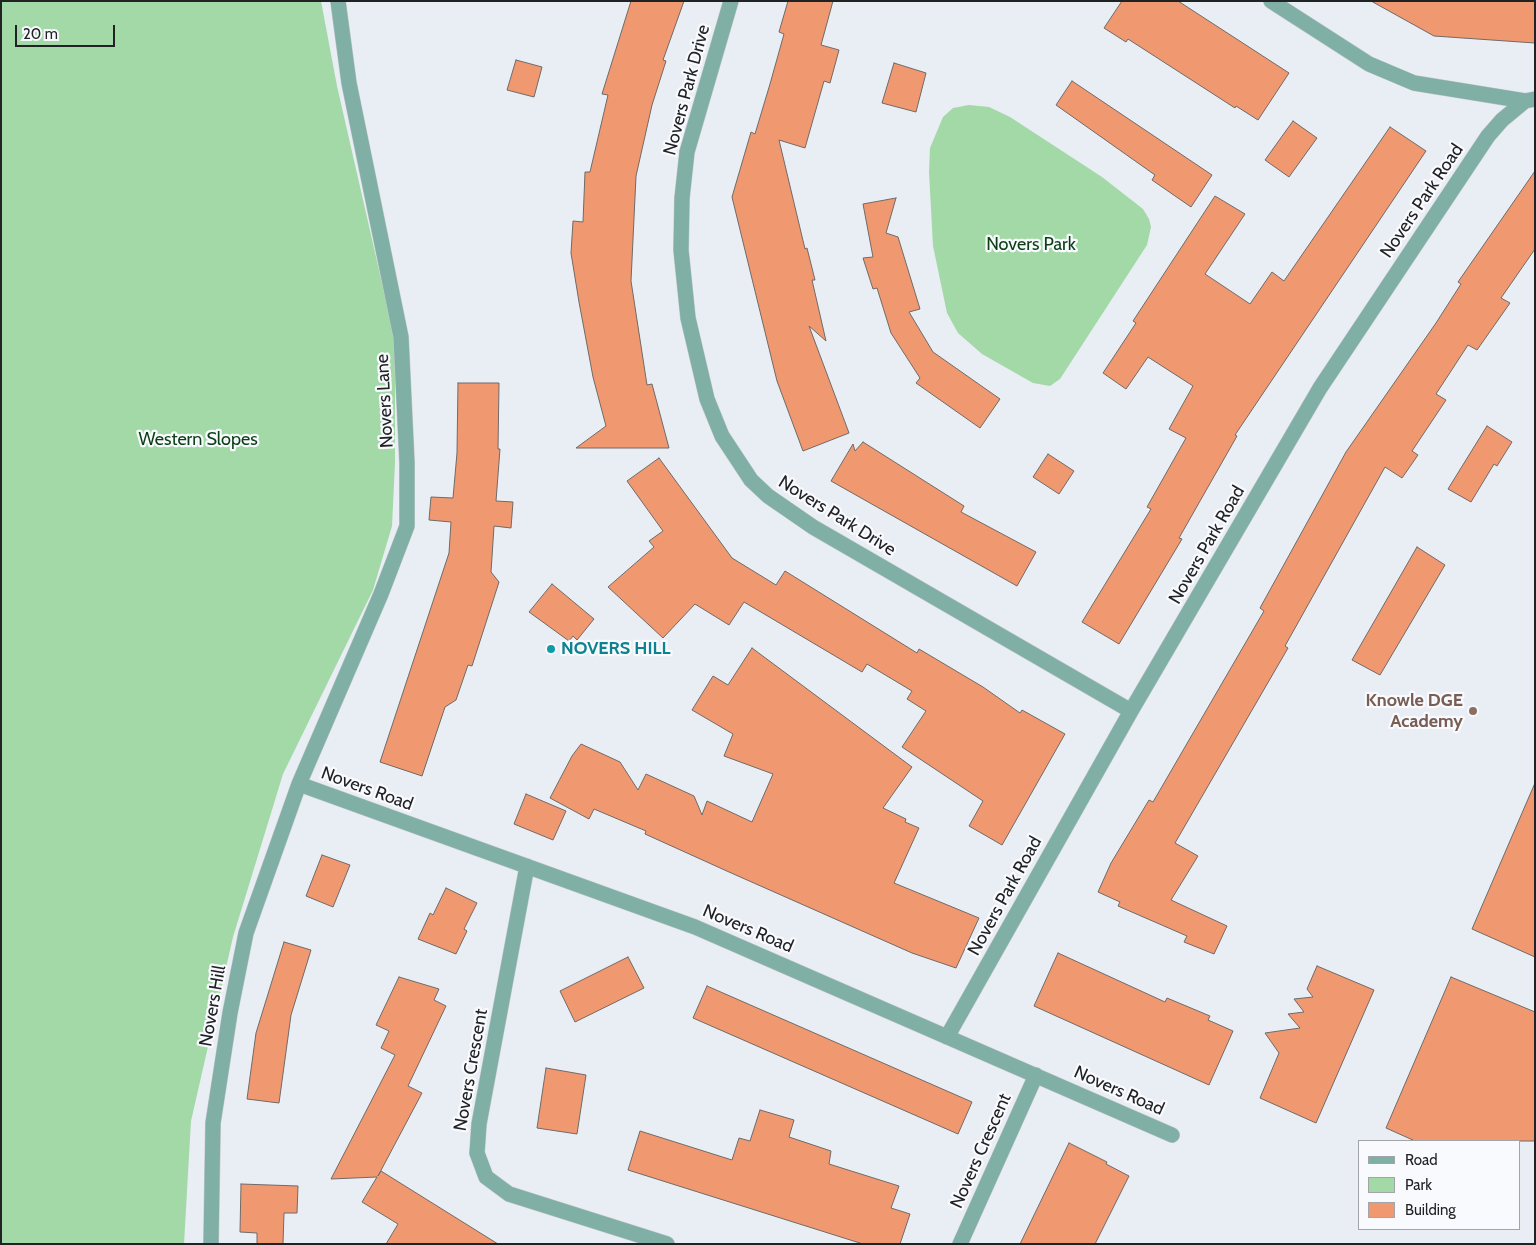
<!DOCTYPE html>
<html>
<head>
<meta charset="utf-8">
<style>
  body { margin:0 }
  #map { position:relative; width:1536px; height:1245px; overflow:hidden; background:#e9edf4; font-family:Cabin,sans-serif }
  canvas { display:block }
  .frame { position:absolute; inset:0; border:2px solid #202224; pointer-events:none }
  .legend { position:absolute; left:1358px; top:1140px; width:162px; height:90px; box-sizing:border-box; background:#f8fafe; border:1px solid #a2a4a7; margin:0; padding:6px 9px; list-style:none; font-size:15px; color:#202224 }
  .legend li { display:flex; align-items:center; gap:10px; height:25px }
  .legend b { width:25px; border:1px solid #a2a4a7 }
  .scale { position:absolute; left:15px; top:25px; width:100px; height:22px; box-sizing:border-box; border:2px solid #202224; border-top:0; padding-left:6px; font-size:15px; line-height:18px; white-space:nowrap; color:#202224; -webkit-text-stroke:4px #f8fafe; paint-order:stroke }
</style>
</head>
<body>
<div id="map">
<canvas width="1536" height="1245"></canvas>
<div class="frame"></div>
<ul class="legend">
<li><b style="height:6px;background:#80b0a5"></b>Road</li>
<li><b style="height:14px;background:#a3d9a6"></b>Park</li>
<li><b style="height:14px;background:#f09971"></b>Building</li>
</ul>
<div class="scale">20 m</div>
</div>
<script>
const g = document.querySelector('canvas').getContext('2d');
g.lineJoin = 'round';
function fillPath(path, color) { g.fillStyle = color; g.fill(path, 'evenodd'); }
const poly = rows => new Path2D(rows.map(r => 'M' + r).join(''));
function trace(path, color, width, dash) { g.strokeStyle = color; g.lineWidth = width; g.lineCap = dash ? 'butt' : 'round'; g.setLineDash(dash || []); g.stroke(path); }
function write(font, color, halo, rows, align = 'center') {
  g.font = font + ' Cabin,sans-serif'; g.lineWidth = 4.5; g.setLineDash([]); g.textBaseline = 'middle'; g.strokeStyle = halo; g.fillStyle = color; for (const [text, x, y, turn = 0] of rows) {
    g.save(); g.translate(x, y); g.rotate((+turn || 0) * Math.PI / 180); g.textAlign = isNaN(turn) ? turn : align; if (halo) g.strokeText(text, 0, 0); g.fillText(text, 0, 0); g.restore();
  }
}
fillPath(poly([
  [1,1,321,1,337,86,395,340,395,463,392,526,373,590,283,774,233,937,191,1121,184,1244,1,1244],
  [969,105,989,107,1010,117,1102,177,1143,209,1149,219,1151,227,1147,245,1060,379,1050,386,1033,383,982,354,958,333,947,313,933,246,929,172,930,148,943,117,953,108]
]), '#a3d9a6');
const building = poly([
  [631,1,684,1,663,60,666,61,652,105,636,176,631,281,647,385,652,384,669,448,576,448,606,426,593,377,579,302,571,253,573,221,583,222,585,172,590,172,608,95,602,94,631,1],
  [788,1,833,1,821,45,839,50,830,83,824,81,805,148,779,140,805,249,807,248,815,280,812,280,826,341,809,326,849,433,803,451,777,381,732,197,751,132,755,134,770,84,784,34,779,32,788,1],
  [1122,1,1178,1,1289,73,1258,120,1236,106,1235,108,1128,39,1126,42,1104,28,1122,1],
  [1371,1,1535,1,1535,43,1434,36,1371,1],
  [516,60,542,67,534,97,507,90,516,60],
  [894,63,926,73,916,112,882,103,894,63],
  [1072,81,1212,175,1191,207,1152,180,1155,175,1056,105,1072,81],
  [1293,121,1317,138,1289,177,1265,160,1293,121],
  [1390,127,1426,151,1235,435,1237,436,1179,538,1182,539,1119,644,1082,622,1151,509,1147,507,1186,438,1169,429,1193,386,1148,357,1126,389,1103,373,1136,323,1133,321,1215,196,1245,214,1205,274,1250,304,1272,272,1284,281,1390,127],
  [1535,171,1535,249,1501,298,1510,303,1477,350,1468,345,1436,394,1446,400,1412,451,1418,455,1402,478,1385,467,1285,646,1288,648,1175,843,1198,856,1171,900,1227,926,1214,954,1184,942,1187,936,1118,906,1120,902,1098,892,1111,863,1149,800,1153,802,1264,611,1260,608,1346,452,1436,323,1461,284,1458,282,1535,171],
  [896,198,886,233,898,237,920,309,909,312,933,352,1000,399,980,428,916,383,920,378,891,333,877,288,873,289,863,258,873,257,863,204,896,198],
  [458,383,499,383,498,449,500,449,496,501,513,502,511,528,494,526,491,572,499,582,472,666,468,665,456,700,445,707,422,776,380,762,449,553,451,522,429,520,431,497,453,498,457,453,458,383],
  [1487,426,1512,442,1497,466,1494,464,1471,502,1448,489,1487,426],
  [863,442,964,506,961,512,1036,552,1017,586,831,481,853,444,855,451,863,442],
  [1048,454,1074,471,1059,494,1033,477,1048,454],
  [659,458,732,558,776,585,785,571,917,653,919,649,983,687,1020,713,1022,710,1065,734,1002,845,969,826,983,801,902,747,926,711,907,699,912,691,867,664,862,672,744,602,729,625,695,604,663,638,608,587,654,547,649,541,663,531,627,481,659,458],
  [1417,547,1445,565,1380,675,1352,660,1417,547],
  [552,584,594,619,577,640,573,636,569,641,529,612,552,584],
  [752,648,912,767,883,808,906,819,905,822,919,828,894,883,979,918,956,968,912,953,729,872,645,834,646,831,594,809,589,819,550,798,572,756,581,744,620,762,638,790,646,774,694,796,702,815,707,801,752,822,773,774,724,756,733,734,692,710,713,676,728,685,752,648],
  [1535,783,1535,957,1472,929,1535,783],
  [526,794,566,811,553,840,514,824,526,794],
  [322,855,350,865,333,907,306,896,322,855],
  [446,888,477,903,464,929,467,931,456,954,418,939,430,913,433,915,446,888],
  [284,942,311,950,291,1015,279,1103,247,1099,256,1033,284,942],
  [1058,953,1165,1002,1167,998,1210,1016,1208,1020,1233,1031,1209,1085,1034,1006,1058,953],
  [628,957,644,988,575,1022,560,991,628,957],
  [1317,966,1374,990,1316,1123,1260,1098,1279,1053,1265,1033,1300,1028,1288,1014,1304,1012,1294,999,1313,997,1307,989,1317,966],
  [399,977,439,989,434,1000,446,1006,408,1086,422,1093,378,1176,381,1171,498,1244,386,1244,398,1224,362,1202,377,1177,331,1179,395,1055,381,1048,389,1031,376,1025,399,977],
  [1451,977,1535,1012,1535,1141,1415,1141,1386,1128,1451,977],
  [707,986,972,1102,958,1134,693,1018,707,986],
  [546,1068,586,1075,577,1134,537,1128,546,1068],
  [760,1110,794,1120,789,1137,831,1151,829,1164,899,1186,891,1208,910,1214,900,1244,863,1244,628,1170,640,1131,732,1160,739,1138,750,1141,760,1110],
  [1069,1143,1107,1162,1106,1164,1129,1176,1095,1244,1020,1244,1069,1143],
  [241,1184,298,1186,297,1213,284,1213,283,1244,257,1244,257,1233,240,1232,241,1184]
]);
fillPath(building, '#f09971');
trace(building, '#706966', 1);
const minor = poly([
  [731,1,687,152,682,198,681,250,688,318,707,399,722,436,751,480,768,496,813,527,1131,711],
  [1271,1,1369,64,1414,83,1525,101],
  [299,784,695,927,1172,1135],
  [527,866,479,1124,477,1153,486,1177,509,1194,667,1244],
  [947,1037,1131,711,1320,388,1488,136,1502,120,1525,101,1535,99],
  [211,1244,213,1123,230,1013,246,933,299,784,381,594,407,526,407,463,401,337,349,83,338,1],
  [960,1244,1036,1075]
]);
trace(minor, '#c5c8cf', 16);
trace(minor, '#80b0a5', 15);
for (const [x, y, r, color] of [
  [551,649,5,"#0f9aa8"],
  [1473,711,5,"#8d6e63"]
]) { const dot = new Path2D(); dot.arc(x, y, r, 0, 2 * Math.PI); g.fillStyle = color; g.fill(dot); trace(dot, '#f8fafe', 2); }
write('18px', '#202224', '#f8fafe', [
  ["Novers Park Drive",687,90,-75],
  ["Novers Park Road",1422,201,-56],
  ["Novers Lane",385,401,-93],
  ["Novers Park Drive",837,516,32],
  ["Novers Park Road",1207,545,-60],
  ["Novers Road",367,789,20],
  ["Novers Park Road",1005,896,-61],
  ["Novers Road",748,929,23],
  ["Novers Hill",213,1006,-80],
  ["Novers Crescent",471,1070,-80],
  ["Novers Road",1119,1091,24],
  ["Novers Crescent",981,1151,-66]
]);
write('18px', '#0a3f14', '#f8fafe', [
  ["Novers Park",1031,245],
  ["Western Slopes",198,440]
]);
write('bold 18px', '#0d838f', '#f8fafe', [
  ["NOVERS HILL",561,649]
], 'left');
write('bold 18px', '#785e54', '#f8fafe', [
  ["Knowle DGE",1463,701],
  ["Academy",1463,722]
], 'right');
</script>
</body>
</html>
